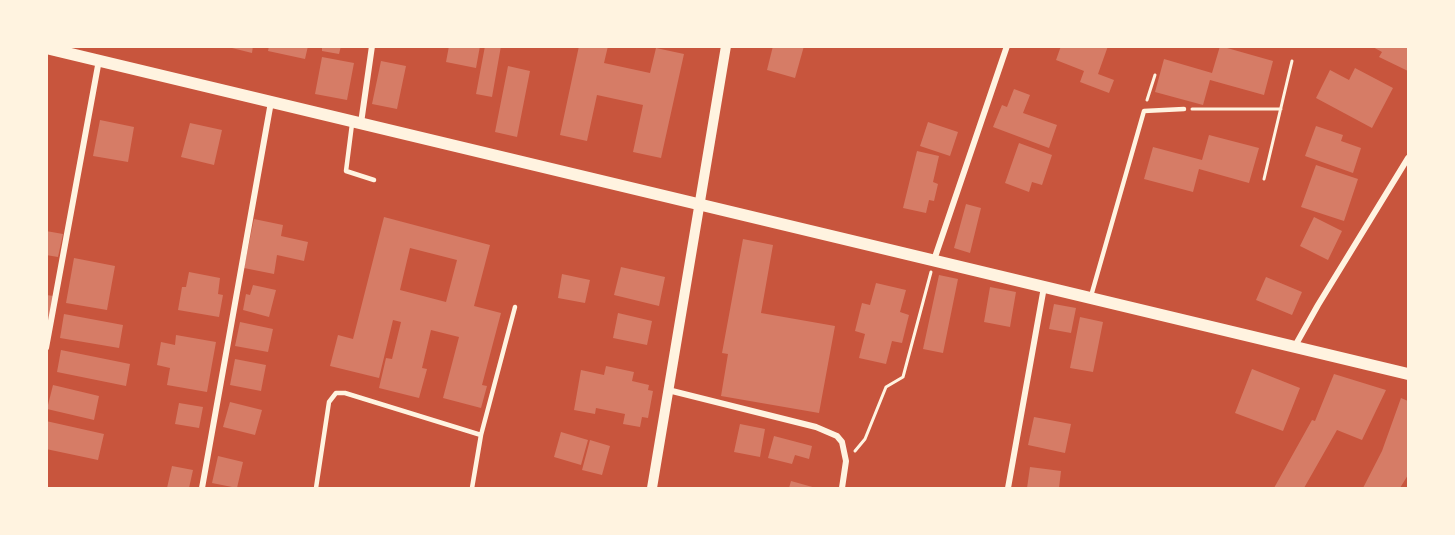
<!DOCTYPE html>
<html>
<head>
<meta charset="utf-8">
<style>
  body { margin:0 }
  #map { position:relative; width:1455px; height:535px; overflow:hidden; background:#c8553d; font-family:Bitter,serif }
  canvas { display:block }
  .frame { position:absolute; inset:0; border:48px solid #fff3e0; pointer-events:none }
</style>
</head>
<body>
<div id="map">
<canvas width="1455" height="535"></canvas>
<div class="frame"></div>
</div>
<script>
const g = document.querySelector('canvas').getContext('2d');
g.lineJoin = 'round';
function fillPath(path, color) { g.fillStyle = color; g.fill(path, 'evenodd'); }
const poly = rows => new Path2D(rows.map(r => 'M' + r).join(''));
function trace(path, color, width, dash) { g.strokeStyle = color; g.lineWidth = width; g.lineCap = dash ? 'butt' : 'round'; g.setLineDash(dash || []); g.stroke(path); }
fillPath(poly([
  [224,46,253,46,252,53],
  [269,46,308,46,305,59,268,51],
  [322,46,341,46,339,54,322,51],
  [449,46,480,46,476,68,446,62],
  [485,46,501,46,492,97,476,94],
  [579,46,608,46,604,63,650,73,656,48,684,54,661,158,633,152,643,105,597,95,587,141,560,135],
  [773,46,804,46,795,78,767,70],
  [1061,46,1108,46,1098,74,1114,80,1109,93,1080,82,1084,71,1056,60],
  [1220,46,1273,61,1264,95,1210,80,1203,105,1155,92,1164,59,1212,73],
  [1371,46,1408,46,1408,71,1379,57,1382,52],
  [322,57,354,63,347,100,315,94],
  [381,61,406,66,397,109,372,104],
  [508,66,530,71,517,137,495,132],
  [1355,68,1393,88,1372,128,1316,98,1330,70,1349,80],
  [1014,89,1030,95,1023,113,1057,125,1049,148,993,127,1002,105,1007,107],
  [100,120,134,127,128,162,93,156],
  [928,122,958,132,950,156,920,146],
  [190,123,222,130,214,165,181,157],
  [1316,126,1343,135,1341,141,1361,148,1353,173,1305,156],
  [1209,135,1259,148,1249,183,1199,169,1193,192,1144,179,1153,147,1202,160],
  [1019,143,1052,155,1042,185,1032,182,1029,192,1005,183],
  [917,151,939,156,933,182,938,184,934,201,929,200,926,213,903,208],
  [1316,165,1358,179,1344,221,1301,207],
  [966,204,981,208,970,253,954,248],
  [384,217,490,245,474,306,501,313,482,385,487,386,481,408,443,398,459,337,431,330,422,368,427,369,419,398,379,388,386,358,392,359,401,322,393,320,379,378,330,366,338,335,353,339],
  [410,248,457,260,446,302,400,290],
  [1314,217,1342,231,1328,260,1300,246],
  [254,219,283,225,281,236,308,242,304,261,277,255,274,274,244,268],
  [46,231,63,234,58,257,46,255],
  [743,239,773,245,761,313,835,326,819,413,721,396,728,354,722,353],
  [74,258,115,266,107,310,66,303],
  [621,267,665,277,659,306,614,295],
  [189,272,220,278,218,294,223,295,219,317,178,310,182,287,186,287],
  [562,274,590,280,585,303,558,298],
  [939,275,958,279,943,353,923,349],
  [1266,277,1302,292,1292,315,1256,300],
  [876,283,906,290,900,312,909,315,902,343,892,341,886,364,859,358,865,334,855,331,862,303,870,305],
  [253,285,276,290,269,317,243,310,246,294,250,295],
  [990,287,1016,292,1010,327,984,322],
  [46,295,54,296,48,325,46,325],
  [1054,304,1076,308,1071,333,1049,329],
  [618,313,652,321,647,345,613,338],
  [64,314,123,325,119,348,60,338],
  [1080,317,1103,322,1093,372,1070,368],
  [240,322,273,329,268,352,235,346],
  [176,335,216,342,207,392,167,385,170,368,157,365,161,342,175,345],
  [61,350,130,364,126,386,57,372],
  [235,359,266,365,261,391,230,385],
  [606,366,634,372,632,381,649,385,648,390,653,391,648,418,642,417,640,427,623,424,625,414,596,408,595,414,574,410,581,370,604,375],
  [1252,369,1300,388,1283,431,1235,413],
  [1334,374,1386,390,1362,440,1337,430,1304,488,1274,488,1312,420,1315,421],
  [53,385,99,396,94,420,47,409],
  [1401,398,1408,401,1408,475,1400,488,1363,488,1382,451],
  [230,402,262,410,255,435,223,427],
  [179,403,203,407,199,428,175,424],
  [1034,417,1071,424,1065,453,1028,445],
  [46,421,104,434,98,460,46,449],
  [740,424,765,429,760,457,734,452],
  [561,432,588,440,581,465,554,457],
  [774,436,812,446,809,459,795,455,792,464,768,458],
  [590,440,610,446,602,475,582,470],
  [218,456,243,462,237,488,212,483],
  [172,466,193,470,189,488,167,488],
  [1030,467,1061,471,1059,488,1027,488],
  [791,481,816,488,789,488]
]), '#d67c66');
trace(poly([
  [1147,100,1155,75],
  [1192,109,1281,109],
  [1264,179,1292,61],
  [855,451,865,439,886,387,903,377,931,272]
]), '#fff3e0', 3);
trace(poly([
  [352,124,346,171,374,180],
  [1091,296,1144,111,1184,109],
  [316,488,329,402,336,393,345,393,481,435],
  [472,488,481,435,515,307]
]), '#fff3e0', 4.5);
trace(poly([
  [361,123,372,46],
  [934,260,1007,46],
  [1295,346,1318,305,1408,158],
  [46,348,99,60],
  [668,390,816,427,837,436,842,442,846,461,842,488],
  [202,488,271,102],
  [1008,488,1044,287]
]), '#fff3e0', 6);
trace(poly([
  [652,488,726,46]
]), '#fff3e0', 10);
trace(poly([
  [46,48,1408,374]
]), '#fff3e0', 12);
</script>
</body>
</html>
